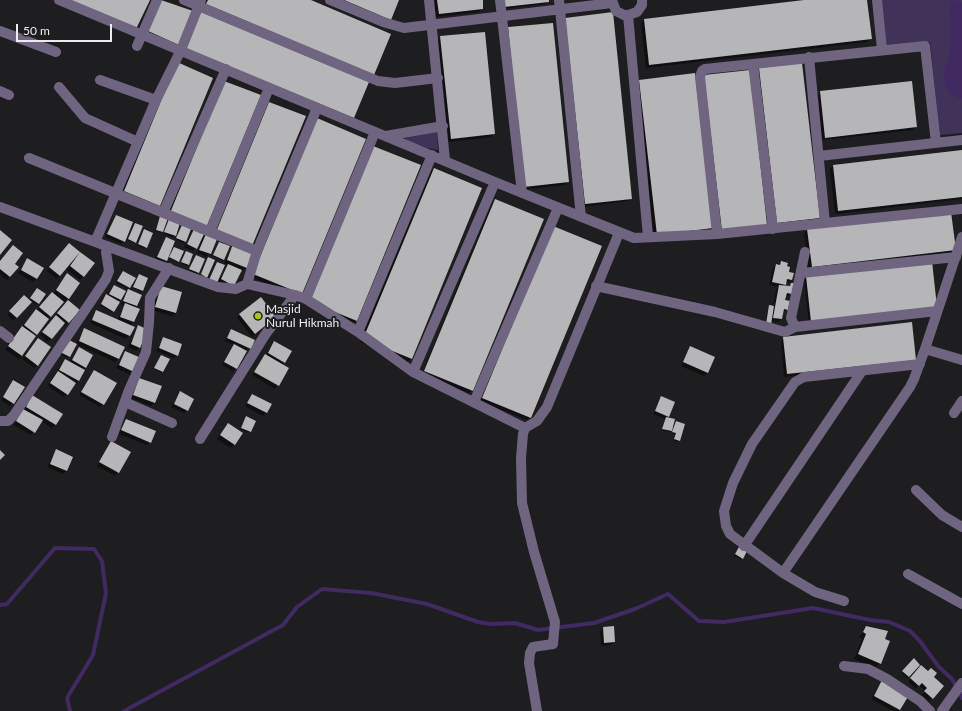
<!DOCTYPE html>
<html>
<head>
<meta charset="utf-8">
<style>
  body { margin:0 }
  #map { position:relative; width:962px; height:711px; overflow:hidden; background:#1e1e20; font-family:Lato,sans-serif }
  canvas { display:block }
  .scale { position:absolute; left:16px; top:24px; width:96px; height:18px; box-sizing:border-box; border:2px solid #ecebed; border-top:0; padding-left:5px; font-size:12px; line-height:14px; white-space:nowrap; color:#ecebed; -webkit-text-stroke:3px #1e1e20; paint-order:stroke }
</style>
</head>
<body>
<div id="map">
<canvas width="962" height="711"></canvas>
<div class="scale">50 m</div>
</div>
<script>
const g = document.querySelector('canvas').getContext('2d');
g.lineJoin = 'round';
function fillPath(path, color) { g.fillStyle = color; g.fill(path, 'evenodd'); }
const poly = rows => new Path2D(rows.map(r => 'M' + r).join(''));
function trace(path, color, width, dash) { g.strokeStyle = color; g.lineWidth = width; g.lineCap = dash ? 'butt' : 'round'; g.setLineDash(dash || []); g.stroke(path); }
function write(font, color, halo, rows, align = 'center') {
  g.font = font + ' Lato,sans-serif'; g.lineWidth = 4; g.setLineDash([]); g.textBaseline = 'middle'; g.strokeStyle = halo; g.fillStyle = color; for (const [text, x, y, turn = 0] of rows) {
    g.save(); g.translate(x, y); g.rotate((+turn || 0) * Math.PI / 180); g.textAlign = isNaN(turn) ? turn : align; if (halo) g.strokeText(text, 0, 0); g.fillText(text, 0, 0); g.restore();
  }
}
fillPath(poly([
  [880,0,962,0,962,133,940,135,930,42,885,47],
  [437,132,438,150,427,148,404,140,406,138]
]), '#413259');
fillPath(poly([
  [954,0,962,3,962,99,951,95,945,84,944,73,951,48,950,8,950,3]
]), '#412962');
fillPath(poly([
  [162,0,192,12,178,44,147,32],
  [434,0,481,0,482,9,479,12,436,17],
  [501,0,548,0,548,1,545,4,502,9],
  [813,0,866,0,870,39,867,42,646,68,641,23,644,20],
  [563,22,631,198,628,201,582,207],
  [505,32,568,182,565,185,521,190],
  [441,37,494,134,491,137,448,142,437,41],
  [801,64,819,217,816,221,774,226,756,72,759,69],
  [174,67,212,78,159,206,121,195],
  [639,81,712,228,709,231,654,238,636,84],
  [222,85,260,96,167,217],
  [821,92,916,127,913,130,822,140,818,95],
  [270,103,305,117,213,235,267,106],
  [315,123,298,297,251,277],
  [373,147,357,320,353,323,306,304],
  [962,151,962,199,835,214,830,169,833,166],
  [434,169,481,188,411,359,408,362,360,342,431,172],
  [495,200,472,390,469,393,422,374,492,203],
  [116,216,124,241,121,244,105,237],
  [159,218,166,219,161,233,155,231],
  [169,220,179,224,173,237,164,234],
  [135,224,136,242,134,243,127,240],
  [181,228,186,241,184,243,176,240],
  [194,230,200,241,206,235,216,239,207,257,197,253,201,243,199,242,193,251,184,247],
  [550,230,530,417,527,420,480,401],
  [808,230,955,250,952,253,809,270,804,233],
  [143,231,152,233,144,249,137,245],
  [166,239,166,260,163,263,155,260],
  [219,243,224,259,222,260,213,256],
  [69,244,93,263,80,280,67,270,69,264,57,279,47,271],
  [233,246,252,253,246,268,243,271,241,270,233,285,209,281,217,263,221,277,228,265,224,263],
  [173,249,178,261,177,262,169,258],
  [185,254,188,265,187,266,181,263],
  [196,256,204,260,196,274,189,270],
  [28,260,37,278,33,282,18,273],
  [0,261,14,264,10,277,7,280,0,274],
  [781,262,788,273,793,274,791,280,788,283,786,283,783,286,788,287,791,284,791,293,788,296,785,296,784,301,787,309,782,312,781,319,778,322,771,321,765,325,768,308,773,307,776,289,779,287,769,285,773,268],
  [931,262,809,325,804,280,807,277],
  [123,272,134,278,128,289,116,283],
  [138,277,142,290,141,292,133,288],
  [64,278,79,283,65,302,59,297,58,299,62,302,48,318,22,356,19,359,5,350,19,330,49,296,52,293,53,294],
  [113,287,124,292,112,312,100,306],
  [37,289,38,303,37,304,29,300],
  [128,290,141,296,134,308,138,310,133,322,130,326,133,327,126,339,90,323,97,311,117,320,125,305,121,304],
  [158,291,176,313,172,316,152,310],
  [24,297,30,303,13,321,7,315],
  [65,304,79,310,65,326,63,324,48,342,40,335],
  [240,315,272,320,252,337,237,318],
  [138,327,139,347,136,351,128,347],
  [85,329,124,347,118,359,115,362,76,344],
  [232,330,250,348,245,351,233,371,222,365,234,345,225,341],
  [164,338,177,355,174,358,156,351],
  [784,338,912,363,784,377,781,341],
  [38,339,37,365,34,368,22,359],
  [274,343,284,362,282,365,288,368,275,389,252,375,262,358,266,356],
  [75,345,67,358,60,354],
  [690,347,708,372,704,376,681,366],
  [79,348,92,355,78,381,64,397,48,386,62,363,66,360,69,363],
  [126,352,133,371,130,375,116,368],
  [160,357,168,360,161,373,154,369],
  [94,371,103,404,100,407,79,395],
  [13,381,13,403,10,406,1,400],
  [137,382,154,402,151,406,131,398],
  [180,393,187,410,184,413,171,407],
  [252,395,266,412,263,416,245,406],
  [662,398,668,416,666,418,672,427,676,422,678,442,674,441,675,435,672,433,673,428,669,432,662,430,665,419,653,414],
  [29,400,55,424,52,428,41,421,31,435,14,425],
  [246,418,255,422,249,433,240,429],
  [126,420,150,442,147,445,119,434],
  [228,424,242,433,231,448,217,439],
  [111,442,129,453,115,476,97,466],
  [56,451,67,471,63,474,47,467],
  [738,550,742,558,741,559,734,556],
  [613,627,614,642,611,645,601,646,600,631,603,628],
  [866,627,883,639,880,663,875,668,854,659,862,639,859,637],
  [914,660,919,665,907,678,902,673],
  [921,667,933,677,932,698,929,701,922,695,925,691,919,685,916,689,908,682],
  [883,681,907,695,898,711,893,711,871,699]
]), '#0007');
trace(poly([
  [0,605,7,604,55,548,94,549,102,561,106,593,93,655,67,698,70,711],
  [124,711,283,625,297,607,322,589,371,593,427,604,478,622,491,624,515,623,538,630,594,623,635,609,668,594,699,621,724,622,813,608,870,620,889,622,910,631,919,640,939,667,952,679,962,698]
]), '#412962', 4);
fillPath(poly([
  [67,0,150,0,136,29],
  [161,0,193,11,179,45,148,31],
  [208,0,311,0,391,34,374,75,206,4],
  [344,0,399,0,391,20],
  [437,0,483,0,483,9,439,14],
  [504,0,549,0,549,2,504,7],
  [804,0,867,0,872,39,649,65,644,19],
  [201,12,369,82,354,118,185,48],
  [613,12,632,199,585,204,565,18],
  [553,23,569,182,524,187,508,27],
  [485,32,495,134,451,139,440,36],
  [177,62,213,78,160,206,124,191],
  [802,63,820,218,777,223,759,68],
  [750,70,767,225,722,231,704,75],
  [695,73,713,228,657,235,639,80],
  [224,81,261,95,206,228,170,213],
  [912,81,917,127,825,138,820,91],
  [269,102,306,116,252,246,216,232],
  [317,118,366,139,302,294,253,274],
  [373,146,421,165,357,321,308,301],
  [962,150,962,197,838,211,833,165],
  [434,168,482,188,412,359,363,339],
  [495,199,544,219,473,391,424,371],
  [951,212,956,250,812,267,807,229],
  [116,215,133,222,125,242,107,234],
  [160,216,168,218,163,232,156,230],
  [169,219,180,223,176,236,164,232],
  [135,223,143,226,136,243,128,239],
  [182,225,191,229,186,242,176,238],
  [553,226,602,246,531,418,482,398],
  [144,229,153,233,147,248,138,244],
  [194,229,204,234,197,249,187,244],
  [0,230,12,240,0,255],
  [206,234,217,239,211,254,199,250],
  [166,237,175,241,167,261,157,257],
  [219,242,230,246,224,260,213,255],
  [69,243,80,252,60,276,49,267],
  [233,244,253,252,247,268,227,260],
  [13,245,23,253,15,264,19,267,10,277,0,269,0,261],
  [174,247,184,251,179,262,169,257],
  [186,251,193,254,189,265,181,262],
  [80,252,95,263,84,277,70,266],
  [196,255,205,259,199,273,189,269],
  [208,257,215,260,207,278,201,274],
  [27,258,44,268,37,279,21,270],
  [781,261,788,263,787,266,790,267,789,272,794,273,792,280,787,279,786,285,772,282,776,264,780,265],
  [932,261,937,307,811,322,806,276],
  [217,262,225,265,217,283,209,280],
  [228,264,242,270,234,286,221,279],
  [123,271,136,278,130,288,117,281],
  [67,273,80,283,69,299,56,290],
  [139,274,148,278,143,291,133,287],
  [791,283,794,283,792,294,787,293,785,300,790,301,788,310,784,309,782,319,773,318,779,285,790,286],
  [114,285,126,291,121,300,109,294],
  [161,286,182,292,176,313,155,307],
  [37,288,46,294,39,304,30,298],
  [128,289,142,295,137,306,123,301],
  [52,292,64,302,51,317,39,307],
  [106,294,120,302,114,312,101,304],
  [24,295,32,302,17,318,9,311],
  [261,297,276,317,255,334,239,314],
  [68,300,80,310,69,323,57,313],
  [125,303,140,309,134,322,120,317],
  [769,305,774,306,771,325,766,324],
  [36,309,49,319,37,335,24,325],
  [96,310,135,327,130,336,92,320],
  [56,315,65,323,52,339,42,332],
  [912,322,916,360,787,374,783,337],
  [138,325,148,330,140,348,131,344],
  [22,326,36,336,22,356,8,346],
  [84,328,125,347,119,359,79,341],
  [231,329,255,340,251,349,227,338],
  [163,337,182,344,178,356,159,348],
  [38,338,51,347,38,366,25,356],
  [67,339,77,344,70,357,60,352],
  [274,341,292,351,285,363,268,353],
  [234,344,247,351,237,369,224,362],
  [690,346,715,357,708,373,683,362],
  [79,347,93,355,86,368,72,360],
  [125,351,141,358,134,372,119,365],
  [265,354,289,368,279,386,254,372],
  [161,355,170,359,163,372,154,368],
  [65,359,85,370,79,381,59,370],
  [94,370,117,383,104,405,81,392],
  [58,371,76,383,68,395,50,383],
  [139,378,162,386,155,403,133,395],
  [13,380,25,387,14,404,3,397],
  [180,391,194,399,188,411,174,404],
  [252,394,272,404,267,413,247,403],
  [32,395,63,414,56,425,26,407],
  [661,396,675,402,669,417,655,411],
  [23,409,43,420,35,433,16,421],
  [246,416,256,421,251,432,241,428],
  [666,417,675,419,672,431,662,429],
  [126,419,156,431,151,443,121,430],
  [676,421,685,424,680,441,674,439,676,433,672,432],
  [228,423,243,433,235,445,220,435],
  [111,441,131,452,119,473,99,462],
  [56,449,73,457,67,471,50,464],
  [0,450,5,455,0,460],
  [739,547,747,551,743,559,735,554],
  [614,626,615,642,604,643,603,627],
  [866,626,888,631,885,639,890,641,881,664,858,654,866,634,863,632],
  [914,658,920,665,909,677,902,671],
  [921,665,928,671,931,668,937,673,934,677,944,686,933,699,924,691,927,688,922,683,919,686,910,678],
  [882,680,909,695,900,710,874,696]
]), '#b6b5b8');
trace(poly([
  [59,0,495,182,634,238,717,234,962,209],
  [184,0,378,81,395,83,438,78],
  [330,0,383,22,404,28,612,3],
  [429,0,445,160],
  [500,0,522,193],
  [559,0,581,217],
  [612,0,616,11,624,15,628,15,637,12,642,5,642,0],
  [877,0,882,49],
  [628,15,648,237],
  [0,31,56,52],
  [137,46,157,0],
  [809,57,825,223],
  [753,64,773,229],
  [100,80,156,100],
  [59,87,85,118,138,142],
  [0,91,9,95],
  [386,136,443,126],
  [819,156,962,140],
  [29,158,257,251],
  [0,207,218,287,236,289,247,284,295,295,306,299,358,332,413,372,525,428],
  [163,213,226,69],
  [210,232,269,88],
  [717,234,700,77,702,71,705,69,925,46,936,143],
  [95,242,156,100,181,50,201,0],
  [802,273,956,257],
  [247,284,257,251,317,108],
  [596,286,715,312,785,332,795,327,937,311],
  [306,299,375,132],
  [795,327,791,318,805,252],
  [0,331,9,338],
  [358,332,432,155],
  [925,349,962,360],
  [920,364,804,377,795,382,752,444,733,483,724,511,726,526,730,534,783,573,910,387,914,379,925,349,962,237],
  [413,372,495,182],
  [125,402,172,423],
  [474,402,558,208],
  [954,413,962,401],
  [0,421,8,421,14,415,106,279,109,271,106,252,107,246],
  [112,437,129,390,146,352,149,323,150,298,169,268],
  [200,439,265,335,295,295],
  [916,490,942,515,962,527],
  [744,546,862,371],
  [783,573,815,592,844,601],
  [908,574,962,604],
  [844,666,868,669,887,679,920,701,930,711],
  [537,711,529,663,530,653,533,647,553,644,555,622,534,552,522,503,521,458,523,434,525,428,537,421,547,407,619,233]
]), '#6f6581', 10);
trace(poly([
  [942,711,962,683]
]), '#6f6581', 10);
for (const [x, y, r, color] of [
  [258,316,4,"#a8c71d"]
]) { const dot = new Path2D(); dot.arc(x, y, r, 0, 2 * Math.PI); g.fillStyle = color; g.fill(dot); trace(dot, '#1e1e20', 1.5); }
write('12px', '#ecebed', '#1e1e20', [
  ["Masjid",266,309],
  ["Nurul Hikmah",266,323]
], 'left');
</script>
</body>
</html>
